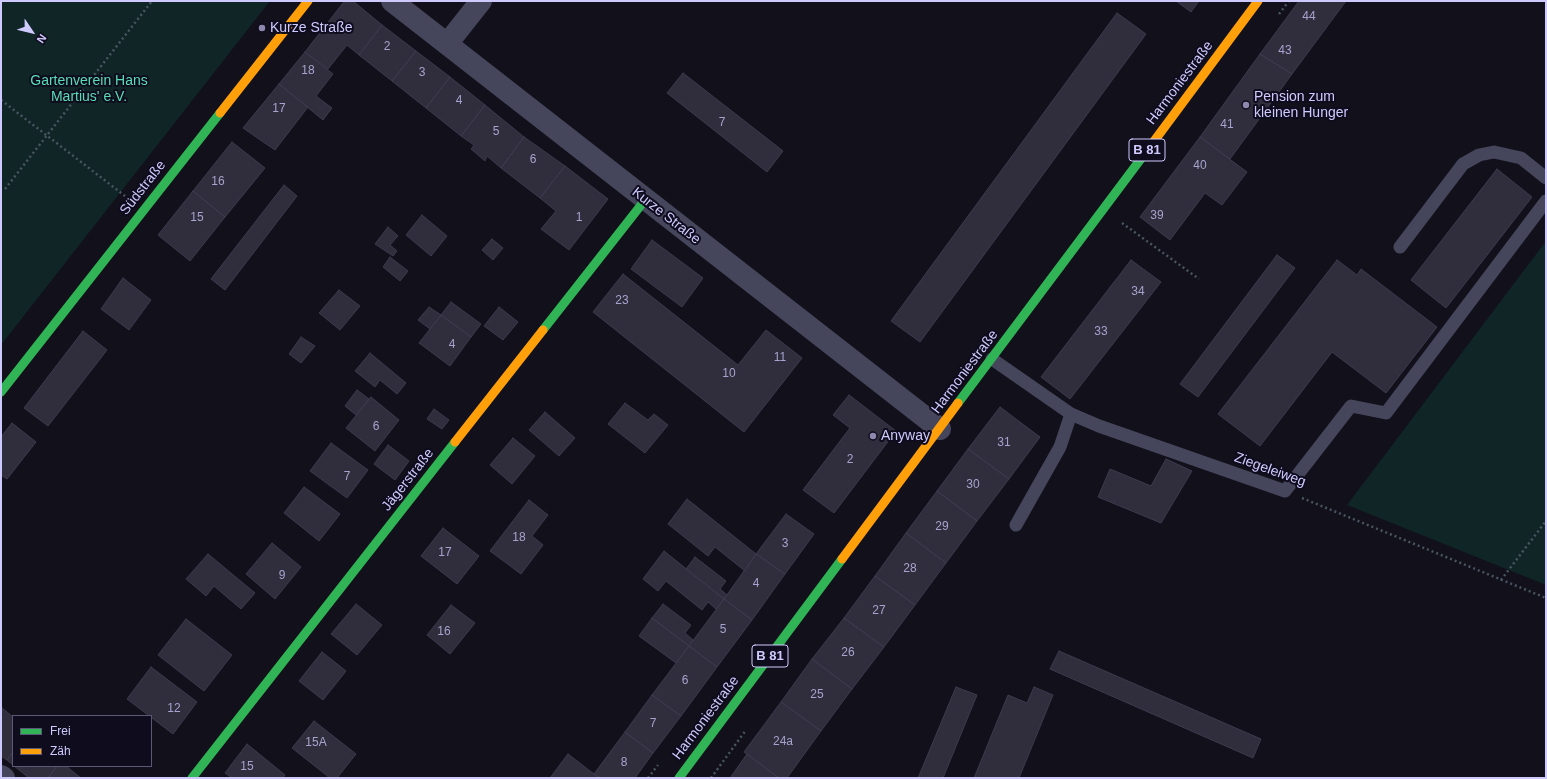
<!DOCTYPE html>
<html>
<head>
<meta charset="utf-8">
<style>
  body { margin:0 }
  #map { position:relative; width:1547px; height:779px; overflow:hidden; background:#12101a; font-family:Arial,sans-serif }
  canvas { display:block }
  .frame { position:absolute; inset:0; border:2px solid #cfcafe; pointer-events:none }
  .legend { position:absolute; left:12px; top:715px; width:140px; height:52px; box-sizing:border-box; background:#0f0c1e; border:1px solid #5c5878; margin:0; padding:5px 7px; list-style:none; font-size:12px; color:#cfcafe }
  .legend li { display:flex; align-items:center; gap:8px; height:20px }
  .legend b { width:20px; border:1px solid #5c5878 }
  .north { position:absolute; left:12px; top:12px; width:40px; height:40px; -webkit-text-stroke:3px #0f0c1e; paint-order:stroke; rotate:125deg; font-size:11px; font-weight:700; line-height:16px; text-align:center; color:#cfcafe }
  .north::after { content:''; display:block; margin:auto; width:14px; height:18px; background:#cfcafe; clip-path:polygon(50% 0,100% 100%,50% 72%,0 100%) }
</style>
</head>
<body>
<div id="map">
<canvas width="1547" height="779"></canvas>
<div class="frame"></div>
<ul class="legend">
<li><b style="height:5px;background:#30b455"></b>Frei</li>
<li><b style="height:5px;background:#ff9f0a"></b>Zäh</li>
</ul>
<div class="north">N</div>
</div>
<script>
const g = document.querySelector('canvas').getContext('2d');
g.lineJoin = 'round';
function fillPath(path, color) { g.fillStyle = color; g.fill(path, 'evenodd'); }
const poly = rows => new Path2D(rows.map(r => 'M' + r).join(''));
function trace(path, color, width, dash) { g.strokeStyle = color; g.lineWidth = width; g.lineCap = dash ? 'butt' : 'round'; g.setLineDash(dash || []); g.stroke(path); }
function write(font, color, halo, rows, align = 'center') {
  g.font = font + ' Arial,sans-serif'; g.lineWidth = 4; g.setLineDash([]); g.textBaseline = 'middle'; g.strokeStyle = halo; g.fillStyle = color; for (const [text, x, y, turn = 0] of rows) {
    g.save(); g.translate(x, y); g.rotate((+turn || 0) * Math.PI / 180); g.textAlign = isNaN(turn) ? turn : align; if (halo) g.strokeText(text, 0, 0); g.fillText(text, 0, 0); g.restore();
  }
}
fillPath(poly([
  [1,1,270,1,1,345],
  [1546,241,1546,585,1347,505]
]), '#102525');
const building = poly([
  [348,1,353,1,382,25,359,55,347,45,328,69,305,52,343,3,348,1],
  [1176,1,1199,1,1191,12,1176,1],
  [1299,1,1346,1,1292,74,1260,54,1299,1],
  [1117,13,1146,34,920,342,891,321,1117,13],
  [382,25,416,51,392,81,359,55,382,25],
  [416,51,450,77,426,108,392,81,416,51],
  [305,52,333,74,316,96,332,108,323,120,279,84,305,52],
  [1260,54,1292,74,1230,159,1200,137,1260,54],
  [683,73,783,151,767,172,667,93,683,73],
  [450,77,485,105,461,136,426,108,450,77],
  [279,84,308,107,275,150,243,128,279,84],
  [485,105,524,137,501,168,487,156,485,161,471,149,474,145,461,136,485,105],
  [524,137,565,166,540,198,501,168,524,137],
  [1200,137,1247,172,1222,205,1205,193,1170,240,1140,217,1200,137],
  [232,142,265,168,225,217,193,191,232,142],
  [565,166,608,199,569,250,541,229,556,211,540,198,565,166],
  [1497,169,1532,197,1446,308,1411,280,1497,169],
  [284,185,297,196,225,290,211,279,284,185],
  [193,191,225,217,190,261,158,235,193,191],
  [422,215,447,236,431,256,406,235,422,215],
  [388,227,398,236,390,245,397,251,393,256,375,244,388,227],
  [492,239,503,248,493,260,482,250,492,239],
  [652,240,703,278,682,307,631,269,652,240],
  [1277,255,1295,268,1198,397,1180,384,1277,255],
  [390,257,408,271,400,281,383,267,390,257],
  [1131,260,1161,282,1070,399,1041,377,1131,260],
  [1337,260,1357,275,1361,269,1437,327,1386,393,1332,352,1260,446,1218,414,1337,260],
  [623,274,738,365,766,330,802,358,744,432,593,312,623,274],
  [123,278,151,300,129,330,101,309,123,278],
  [339,290,360,306,340,330,319,313,339,290],
  [451,302,481,324,471,337,441,315,451,302],
  [429,307,441,315,430,329,418,320,429,307],
  [499,307,518,322,503,340,484,326,499,307],
  [441,315,471,337,450,366,419,343,441,315],
  [83,331,107,350,48,426,24,408,83,331],
  [301,337,315,346,301,363,289,354,301,337],
  [370,353,406,383,397,394,380,380,375,387,355,371,370,353],
  [357,390,369,399,356,415,345,406,357,390],
  [849,395,896,431,834,513,803,490,850,428,833,415,849,395],
  [371,397,399,420,375,451,346,428,371,397],
  [625,403,648,420,654,414,668,425,645,453,608,424,625,403],
  [1000,407,1040,437,1009,479,968,449,1000,407],
  [434,409,449,420,442,429,427,419,434,409],
  [545,412,575,438,559,456,529,430,545,412],
  [12,423,36,442,7,479,1,475,1,437,12,423],
  [513,438,535,456,512,484,490,465,513,438],
  [331,443,368,470,347,498,310,471,331,443],
  [388,445,409,461,395,480,374,464,388,445],
  [968,449,1009,479,977,521,937,491,968,449],
  [1166,459,1192,471,1161,523,1098,497,1110,469,1151,486,1166,459],
  [304,487,340,514,319,541,284,513,304,487],
  [937,491,977,521,946,563,906,533,937,491],
  [687,499,756,554,745,571,715,547,708,556,668,524,687,499],
  [529,500,548,515,532,536,543,545,521,574,490,551,529,500],
  [786,514,814,534,785,574,756,554,786,514],
  [443,528,479,556,457,584,421,556,443,528],
  [906,533,946,563,915,605,875,576,906,533],
  [272,543,301,567,275,599,246,574,272,543],
  [664,551,724,599,716,609,708,602,702,610,666,581,658,591,643,579,664,551],
  [208,554,255,593,241,609,214,586,206,596,186,579,208,554],
  [756,554,785,574,752,620,724,599,756,554],
  [695,557,726,581,720,589,727,595,724,599,686,569,695,557],
  [875,576,915,605,884,647,844,618,875,576],
  [724,599,752,620,717,667,689,646,724,599],
  [356,604,382,625,357,655,331,634,356,604],
  [663,604,691,625,685,633,693,640,689,646,652,618,663,604],
  [451,605,475,623,450,654,427,635,451,605],
  [652,618,689,646,676,663,639,636,652,618],
  [844,618,884,647,852,689,812,659,844,618],
  [186,619,232,655,204,691,158,655,186,619],
  [689,646,717,667,681,716,652,695,689,646],
  [1059,651,1261,739,1253,758,1050,669,1059,651],
  [322,652,346,671,323,700,299,681,322,652],
  [812,659,852,689,821,731,781,702,812,659],
  [151,667,197,702,173,734,127,699,151,667],
  [956,687,977,695,943,778,918,778,956,687],
  [1034,687,1053,695,1019,778,974,778,1008,695,1027,703,1034,687],
  [652,695,681,716,653,753,625,732,652,695],
  [781,702,821,731,787,778,779,778,744,752,781,702],
  [1,707,13,717,13,752,7,760,1,756,1,707],
  [314,721,356,754,337,778,330,778,292,748,314,721],
  [625,732,653,753,635,778,600,778,594,774,625,732],
  [247,744,285,775,283,778,232,778,225,773,247,744],
  [13,752,13,765,7,760,13,752],
  [568,754,594,774,600,778,550,778,568,754],
  [747,754,779,778,730,778,747,754],
  [14,766,57,766,48,778,29,778,14,766],
  [57,766,66,766,81,778,48,778,57,766]
]);
fillPath(building, '#302d3d');
trace(building, '#3e3a4e', 1);
trace(poly([
  [1279,14,1289,1],
  [1,100,125,196],
  [5,189,152,1],
  [1122,223,1199,279],
  [1302,498,1546,598],
  [1501,580,1546,521],
  [648,778,658,765],
  [711,778,746,730]
]), '#485662', 2.5, [2, 3]);
trace(poly([
  [1400,247,1463,164,1479,155,1494,152,1521,158,1546,178],
  [992,359,1071,414,1099,426,1285,491,1351,406,1386,413,1546,201],
  [1016,525,1060,447,1071,414]
]), '#45455b', 13);
trace(poly([
  [392,1,940,429],
  [447,44,481,1],
  [1,776,4,778]
]), '#45455b', 22);
trace(poly([
  [543,330,645,200],
  [1,392,220,113],
  [958,403,1149,148],
  [192,778,455,442],
  [679,778,842,559]
]), '#30b455', 9);
trace(poly([
  [220,113,308,1],
  [1149,148,1258,1],
  [455,442,543,330],
  [842,559,958,403]
]), '#ff9f0a', 9);
for (const [x, y, r, color] of [
  [262,28,4,"#8d89ae"],
  [1246,105,4,"#8d89ae"],
  [873,436,4,"#8d89ae"]
]) { const dot = new Path2D(); dot.arc(x, y, r, 0, 2 * Math.PI); g.fillStyle = color; g.fill(dot); trace(dot, '#0f0c1e', 1.5); }
write('12px', '#a7a3ce', null, [
  ["44",1309,17],
  ["2",387,47],
  ["43",1285,51],
  ["18",308,71],
  ["3",422,73],
  ["4",459,101],
  ["17",279,109],
  ["7",722,123],
  ["41",1227,125],
  ["5",496,132],
  ["6",533,160],
  ["40",1200,166],
  ["16",218,182],
  ["39",1157,216],
  ["15",197,218],
  ["1",579,218],
  ["34",1138,292],
  ["23",622,301],
  ["33",1101,332],
  ["4",452,345],
  ["11",780,358],
  ["10",729,374],
  ["6",376,427],
  ["31",1004,443],
  ["2",850,460],
  ["7",347,477],
  ["30",973,485],
  ["29",942,527],
  ["18",519,538],
  ["3",785,544],
  ["17",445,553],
  ["28",910,569],
  ["9",282,576],
  ["4",756,584],
  ["27",879,611],
  ["5",723,630],
  ["16",444,632],
  ["26",848,653],
  ["6",685,681],
  ["25",817,695],
  ["12",174,709],
  ["7",653,724],
  ["24a",783,742],
  ["15A",316,743],
  ["8",624,763],
  ["15",247,767]
]);
for (const [x, y, w] of [
  [1147,150,36],
  [770,656,36]
]) { const box = new Path2D(); box.roundRect(x - w / 2, y - 11, w, 22, 3); g.fillStyle = '#0f0c1e'; g.fill(box); trace(box, '#cfcafe', 1); }
write('bold 13px', '#cfcafe', null, [
  ["B 81",1147,150],
  ["B 81",770,656]
]);
write('14px', '#cfcafe', '#0f0c1e', [
  ["Kurze Straße",270,28],
  ["Pension zum",1254,97],
  ["kleinen Hunger",1254,113],
  ["Anyway",881,436]
], 'left');
write('14px', '#58ddb7', '#0f0c1e', [
  ["Gartenverein Hans",89,81],
  ["Martius' e.V.",89,97]
]);
write('14px', '#cfcafe', '#0f0c1e', [
  ["Harmoniestraße",1180,83,-53],
  ["Südstraße",143,188,-52],
  ["Kurze Straße",666,216,38],
  ["Harmoniestraße",965,372,-53],
  ["Ziegeleiweg",1270,470,20],
  ["Jägerstraße",408,480,-52],
  ["Harmoniestraße",706,718,-53]
]);
</script>
</body>
</html>
